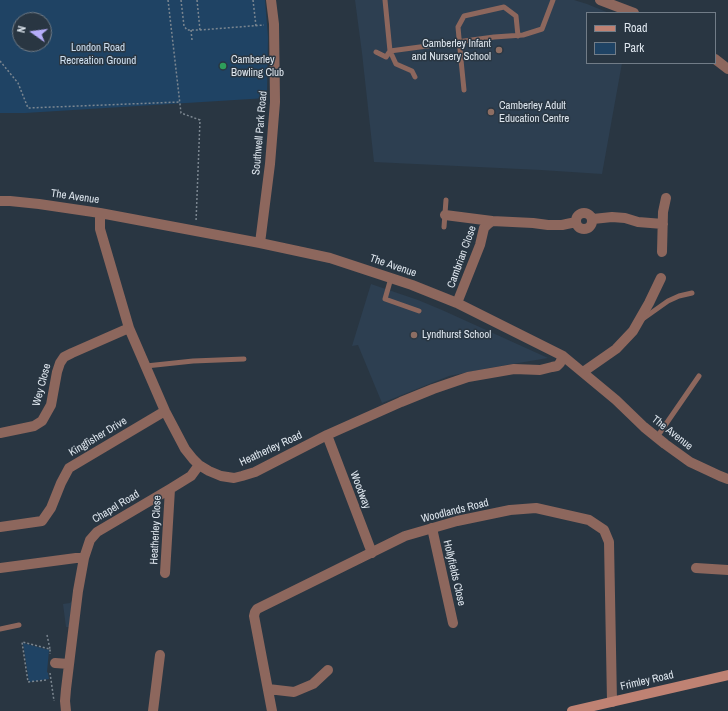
<!DOCTYPE html>
<html>
<head>
<meta charset="utf-8">
<style>
  body { margin:0 }
  #map { position:relative; width:728px; height:711px; overflow:hidden; background:#293642; font-family:"Archivo Narrow",sans-serif }
  canvas { display:block }
  .legend { position:absolute; left:586px; top:12px; width:130px; height:52px; box-sizing:border-box; background:#293642; border:1px solid #717c87; margin:0; padding:5px 7px; list-style:none; font-size:12px; color:#dee6ee }
  .legend li { display:flex; align-items:center; gap:8px; height:20px }
  .legend b { width:20px; border:1px solid #717c87 }
  .north { position:absolute; left:12px; top:12px; width:40px; height:40px; box-sizing:border-box; background:#293642; border:1px solid #717c87; border-radius:50%; rotate:284deg; font-size:11px; font-weight:700; line-height:16px; text-align:center; color:#dee6ee }
  .north::after { content:''; display:block; margin:auto; width:14px; height:18px; background:#b4acf9; clip-path:polygon(50% 0,100% 100%,50% 72%,0 100%) }
</style>
</head>
<body>
<div id="map">
<canvas width="728" height="711"></canvas>
<ul class="legend">
<li><b style="height:5px;background:#bf8273"></b>Road</li>
<li><b style="height:11px;background:#1f4364"></b>Park</li>
</ul>
<div class="north">N</div>
</div>
<script>
const g = document.querySelector('canvas').getContext('2d');
g.lineJoin = 'round';
function fillPath(path, color) { g.fillStyle = color; g.fill(path, 'evenodd'); }
const poly = rows => new Path2D(rows.map(r => 'M' + r).join(''));
function trace(path, color, width, dash) { g.strokeStyle = color; g.lineWidth = width; g.lineCap = dash ? 'butt' : 'round'; g.setLineDash(dash || []); g.stroke(path); }
function write(font, color, halo, rows, align = 'center') {
  g.font = font + ' "Archivo Narrow",sans-serif'; g.lineWidth = 3; g.setLineDash([]); g.textBaseline = 'middle'; g.strokeStyle = halo; g.fillStyle = color; for (const [text, x, y, turn = 0] of rows) {
    g.save(); g.translate(x, y); g.rotate((+turn || 0) * Math.PI / 180); g.textAlign = isNaN(turn) ? turn : align; if (halo) g.strokeText(text, 0, 0); g.fillText(text, 0, 0); g.restore();
  }
}
fillPath(poly([
  [355,0,574,0,587,4,609,13,587,13,587,63,622,63,602,174,541,170,374,162,362,53],
  [371,284,418,300,442,310,548,358,489,368,449,376,382,403,358,345,352,346],
  [72,601,69,627,66,627,63,604,70,603]
]), '#2d3f51');
fillPath(poly([
  [0,0,265,0,268,37,267,98,25,113,0,113],
  [20,20,44,20,44,44,20,44],
  [23,643,49,650,47,672,48,673,49,679,29,682]
]), '#1f4364');
trace(poly([
  [168,0,181,113,200,120,196,222],
  [181,0,184,26,187,30,200,30,264,25],
  [197,0,200,30],
  [253,0,256,26],
  [191,30,192,40],
  [0,61,18,83,28,108,180,102],
  [47,635,50,649],
  [50,673,54,701],
  [46,680,28,682,22,642,50,649,50,654]
]), '#7b8690', 1.5, [2, 2]);
trace(poly([
  [385,0,390,51,494,37,523,35,542,29,553,0],
  [376,52,386,57,390,51,396,64,412,71,415,77],
  [464,90,461,60,458,27,464,16,504,7,516,16,518,36],
  [444,227,446,200],
  [391,278,385,299,419,311],
  [644,318,668,301,679,296,692,293],
  [146,366,193,361,244,359],
  [657,437,699,376],
  [0,629,19,625]
]), '#8d675d', 5);
trace(poly([
  [600,0,634,13],
  [715,59,728,69],
  [0,201,10,201,39,204,100,213,260,243,330,258,412,285,457,303,563,356,616,400,644,427,665,444,690,462,720,476,728,479],
  '576 221a8 8 0 1 1 16 0a8 8 0 1 1-16 0Z',
  [100,213,100,229,129,328,165,411,185,449,193,459,199,465,209,471,221,476,234,478,242,476,255,472,327,435,401,402,433,389,468,377,514,369,540,370,552,367,557,366,560,363,563,356],
  [445,215,492,221,533,223,548,225,562,225,576,222],
  [593,219,612,217,625,218,638,222,663,224],
  [260,243,270,164,275,102,274,24,271,0],
  [662,252,663,212,666,198],
  [457,303,480,245,484,228,488,224,492,221],
  [583,372,616,349,633,331,649,303,661,278],
  [0,433,34,426,42,421,51,405,57,372,60,363,64,357,72,353,129,328],
  [327,435,372,553],
  [0,527,42,521,51,508,61,483,69,468,165,411],
  [432,528,453,623],
  [0,568,76,558,84,558],
  [696,568,728,570],
  [165,573,170,489],
  [55,663,69,664],
  [268,689,294,692,313,684,328,670],
  [66,711,65,701,66,689,78,591,84,558,90,540,97,532,170,489,191,476,199,465],
  [153,711,160,655],
  [272,711,254,616,255,612,257,609,405,536,457,521,510,510,536,508,589,520,604,530,609,542,612,702]
]), '#8d675d', 10);
trace(poly([
  [572,711,728,675]
]), '#bf8273', 10);
for (const [x, y, r, color] of [
  [499,50,4,"#8d6e63"],
  [223,66,4,"#2e9e5b"],
  [491,112,4,"#8d6e63"],
  [414,335,4,"#8d6e63"]
]) { const dot = new Path2D(); dot.arc(x, y, r, 0, 2 * Math.PI); g.fillStyle = color; g.fill(dot); trace(dot, '#293642', 1.5); }
write('11px', '#dee6ee', '#293642', [
  ["Camberley Infant",491,44,"right"],
  ["and Nursery School",491,57,"right"],
  ["Camberley",231,60],
  ["Bowling Club",231,73],
  ["Camberley Adult",499,106],
  ["Education Centre",499,119],
  ["Lyndhurst School",422,335]
], 'left');
write('11px', '#cfe0f1', '#293642', [
  ["London Road",98,48],
  ["Recreation Ground",98,61]
]);
write('11px', '#dee6ee', '#293642', [
  ["Southwell Park Road",260,133,-85],
  ["The Avenue",75,197,8],
  ["Cambrian Close",462,257,-70],
  ["The Avenue",393,266,19],
  ["Wey Close",42,385,-75],
  ["The Avenue",672,433,38],
  ["Kingfisher Drive",98,437,-31],
  ["Heatherley Road",271,449,-25],
  ["Woodway",360,490,69],
  ["Chapel Road",116,507,-31],
  ["Woodlands Road",455,511,-14],
  ["Heatherley Close",156,530,-87],
  ["Hollyfields Close",454,573,77],
  ["Frimley Road",647,681,-13]
]);
</script>
</body>
</html>
